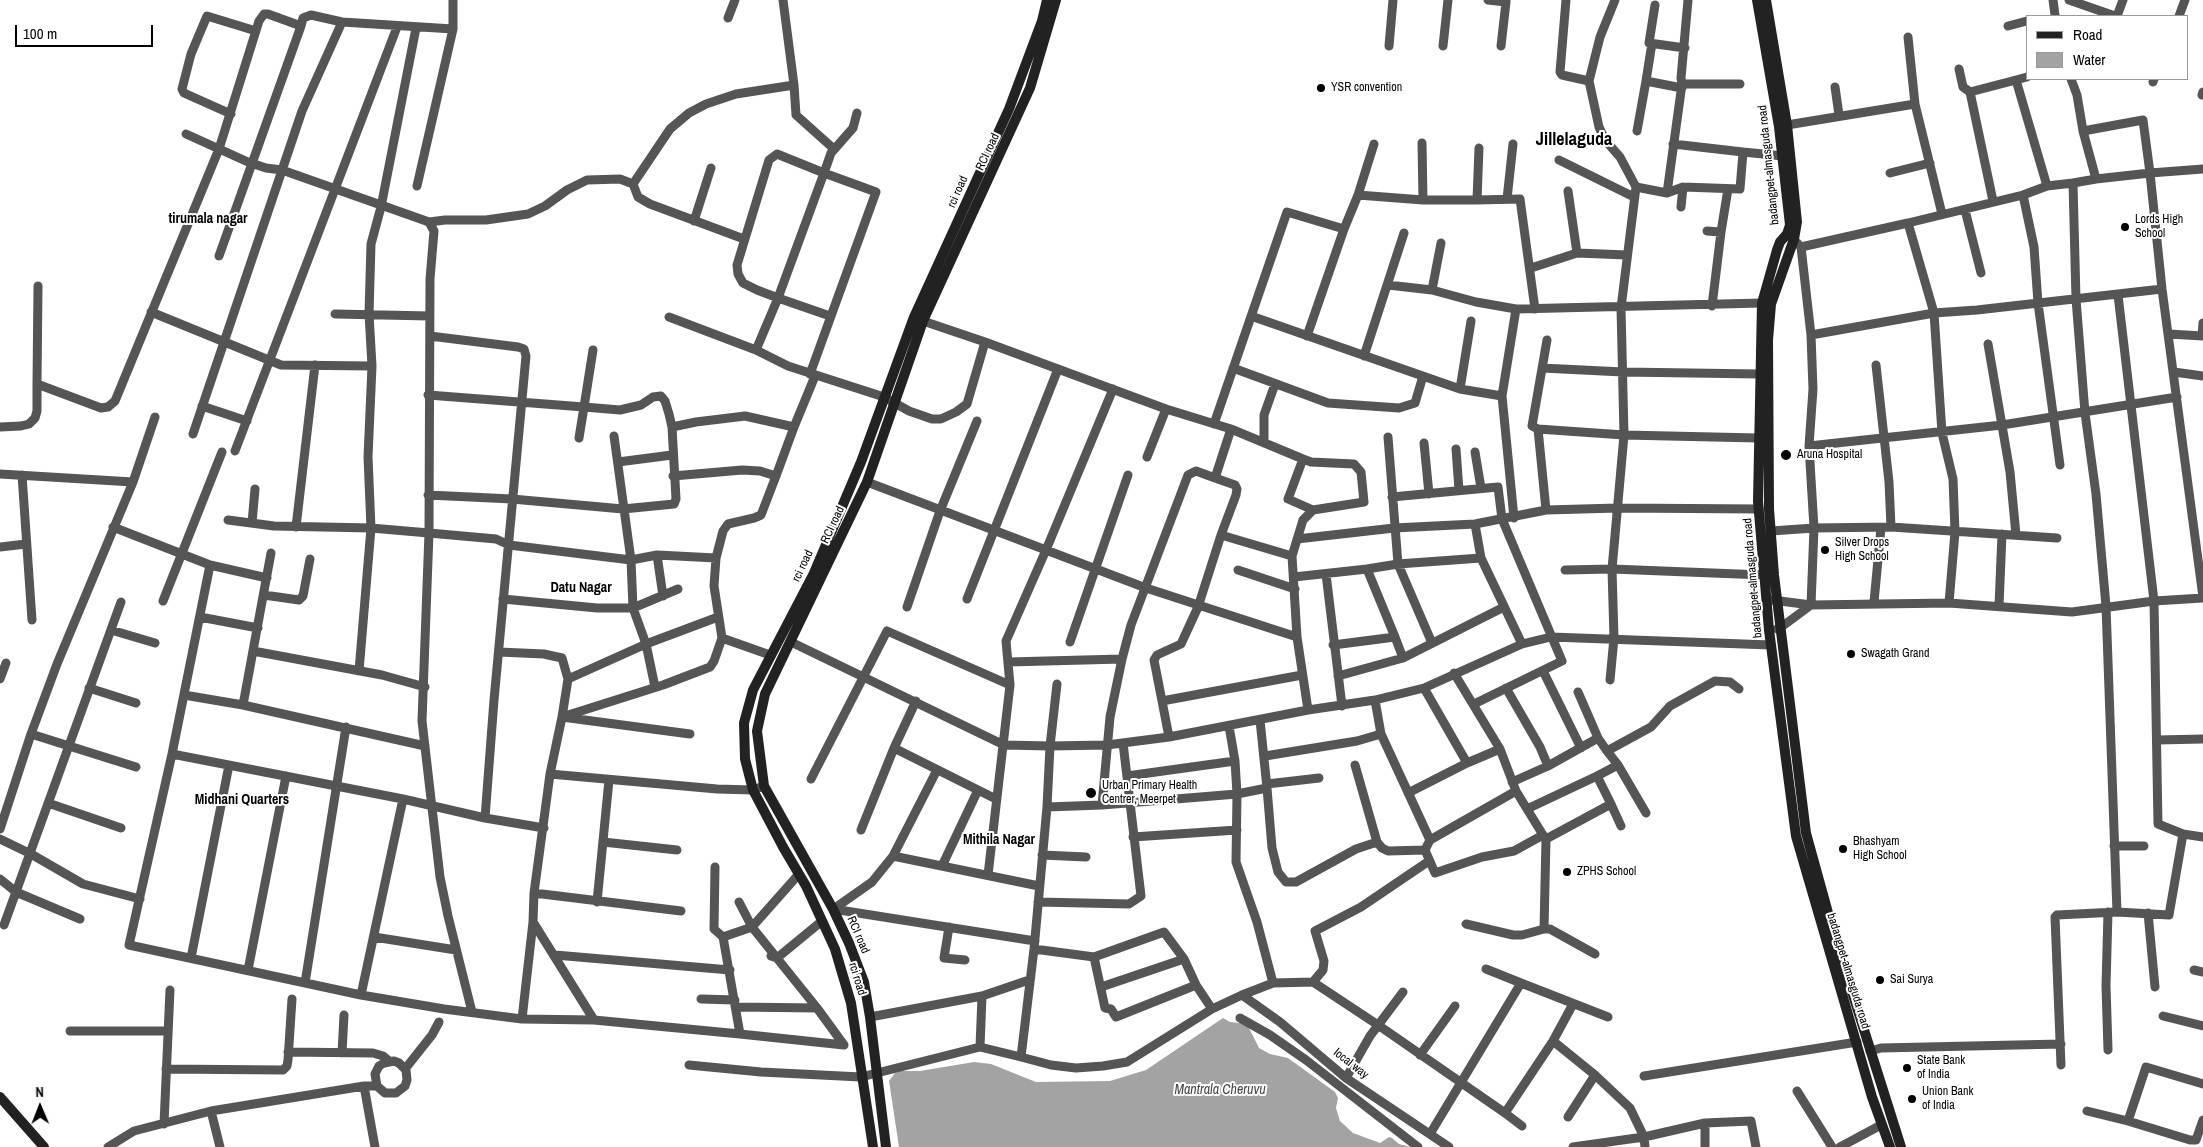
<!DOCTYPE html>
<html>
<head>
<meta charset="utf-8">
<style>
  body { margin:0 }
  #map { position:relative; width:2203px; height:1147px; overflow:hidden; background:#fff; font-family:"Archivo Narrow",sans-serif }
  canvas { display:block }
  .legend { position:absolute; left:2026px; top:15px; width:162px; height:65px; box-sizing:border-box; background:#fff; border:1px solid #999; margin:0; padding:6px 9px; list-style:none; font-size:15px; color:#000 }
  .legend li { display:flex; align-items:center; gap:10px; height:25px }
  .legend b { width:25px; border:1px solid #999 }
  .north { position:absolute; left:15px; top:1082px; width:50px; height:50px; -webkit-text-stroke:4px #fff; paint-order:stroke; rotate:359deg; font-size:14px; font-weight:700; line-height:20px; text-align:center; color:#000 }
  .north::after { content:''; display:block; margin:auto; width:18px; height:22px; background:#000; clip-path:polygon(50% 0,100% 100%,50% 72%,0 100%) }
  .scale { position:absolute; left:15px; top:25px; width:138px; height:22px; box-sizing:border-box; border:2px solid #000; border-top:0; padding-left:6px; font-size:15px; line-height:18px; white-space:nowrap; color:#000; -webkit-text-stroke:4px #fff; paint-order:stroke }
</style>
</head>
<body>
<div id="map">
<canvas width="2203" height="1147"></canvas>
<ul class="legend">
<li><b style="height:6px;background:#222"></b>Road</li>
<li><b style="height:14px;background:#a3a3a3"></b>Water</li>
</ul>
<div class="north">N</div>
<div class="scale">100 m</div>
</div>
<script>
const g = document.querySelector('canvas').getContext('2d');
g.lineJoin = 'round';
function fillPath(path, color) { g.fillStyle = color; g.fill(path, 'evenodd'); }
const poly = rows => new Path2D(rows.map(r => 'M' + r).join(''));
function trace(path, color, width, dash) { g.strokeStyle = color; g.lineWidth = width; g.lineCap = dash ? 'butt' : 'round'; g.setLineDash(dash || []); g.stroke(path); }
function write(font, color, halo, rows, align = 'center') {
  g.font = font + ' "Archivo Narrow",sans-serif'; g.lineWidth = 4; g.setLineDash([]); g.textBaseline = 'middle'; g.strokeStyle = halo; g.fillStyle = color; for (const [text, x, y, turn = 0] of rows) {
    g.save(); g.translate(x, y); g.rotate((+turn || 0) * Math.PI / 180); g.textAlign = isNaN(turn) ? turn : align; if (halo) g.strokeText(text, 0, 0); g.fillText(text, 0, 0); g.restore();
  }
}
fillPath(poly([
  [1223,1018,1230,1022,1247,1024,1259,1048,1270,1054,1288,1058,1335,1092,1338,1098,1336,1108,1340,1121,1353,1133,1380,1143,1389,1137,1392,1138,1399,1144,1411,1147,899,1147,889,1081,895,1073,900,1071,920,1071,974,1062,991,1064,1036,1082,1110,1081,1146,1070]
]), '#a3a3a3');
trace(poly([
  [783,0,794,85,796,115,834,149],
  [1488,0,1506,2,1506,0],
  [1566,0,1560,72,1562,75,1589,81],
  [2053,0,2055,15],
  [2069,0,2115,16],
  [1655,5,1649,43,1685,48],
  [2117,16,2123,0],
  [2179,16,2185,0],
  [728,18,735,0],
  [2008,26,2027,21],
  [1908,37,1915,104,1942,214],
  [1389,46,1393,0],
  [1443,46,1448,0],
  [1501,46,1506,2],
  [1959,69,1963,87,1970,92],
  [2071,79,2077,95,2083,131,2096,179,2073,183],
  [1646,81,1652,43],
  [2153,82,2154,79],
  [1682,84,1740,84],
  [1835,87,1839,115],
  [2202,95,2203,92],
  [231,114,184,93,182,89,191,54,207,16,256,31],
  [1787,125,1915,104],
  [1637,131,1646,81,1682,88],
  [2083,131,2143,120,2150,173,2096,179],
  [186,134,248,162,266,168,282,170,429,222,434,231,430,279,429,533,422,721,440,877,448,916,472,1012],
  [1422,143,1423,200],
  [1673,144,1743,152],
  [1559,160,1634,197],
  [2203,169,2150,173,2162,289,2203,597],
  [1890,173,1930,163],
  [417,186,453,29,453,0],
  [2047,186,2073,183,2076,299,2085,413,2096,494,2106,606,2117,912,2057,915,2055,917,2061,1065],
  [1636,187,1667,193,1682,84,1681,78,1688,0],
  [1568,191,1577,253],
  [1667,193,1683,187,1740,189,1743,152,1783,156],
  [1358,195,1423,200,1477,200,1479,148],
  [2023,195,2034,247,2038,303,2060,465],
  [1507,199,1513,144],
  [1477,200,1520,199,1535,309],
  [1993,201,1970,92,2016,80],
  [1681,207,1683,187],
  [1965,210,1981,273],
  [694,221,711,168],
  [429,222,445,220,486,220,528,214,545,206,567,190,587,180,620,179,633,184],
  [1707,231,1721,232,1712,306],
  [1721,232,1728,189],
  [1790,236,1801,247,1811,335,1813,389,1809,446,1814,528,1811,605],
  [744,239,650,204,638,197,633,184,670,129,689,113,706,104,736,94,794,85],
  [1801,247,1908,223],
  [219,256,301,26],
  [1531,268,1577,253,1627,255],
  [1388,285,1432,290,1476,302,1516,309,1762,303],
  [1432,290,1441,243],
  [151,312,281,365,372,366],
  [335,314,430,316],
  [830,316,778,298,757,290,743,283,738,274,737,265,769,160,777,154,824,173,778,298,756,350,788,366,884,397,909,411,932,419,941,419,956,412,967,404,985,342],
  [1251,316,1460,389,1502,396],
  [669,317,756,350],
  [923,321,985,342,1166,409,1231,429,1303,459,1311,462,1354,464,1361,472,1364,502,1313,510,1288,499,1303,459],
  [2169,334,2203,336],
  [1811,335,1934,313,1977,310,2162,289],
  [430,336,518,347,524,349,526,356,494,700,485,818],
  [1307,336,1344,229,1358,195,1374,144],
  [2202,336,2203,323],
  [1988,344,2010,472,2016,535],
  [1364,356,1404,233],
  [1876,365,1889,482,1891,527],
  [1233,368,1328,403,1399,408,1415,403,1423,376],
  [1542,368,1623,372,1759,374],
  [2174,372,2203,376],
  [810,374,876,192,824,173,831,153,853,128,857,113],
  [37,384,38,286],
  [1460,389,1471,321],
  [428,395,584,407,593,350],
  [202,406,247,421],
  [1214,424,1287,212,1344,229],
  [0,427,21,426,29,424,35,418,37,411,37,384,101,408,108,407,115,401,219,149,259,21,264,14,268,14,301,26,303,18,311,15,342,22,453,29],
  [672,427,696,422,745,416,794,427,815,376],
  [1538,429,1624,435,1758,438],
  [193,434,302,111,342,22],
  [1388,437,1398,564,1432,643],
  [1264,443,1264,415,1275,384],
  [1424,443,1429,494],
  [1809,446,2002,425,2177,397],
  [1456,449,1459,490],
  [235,451,397,27],
  [1475,452,1481,488],
  [1147,457,1166,409],
  [618,462,672,455],
  [0,474,133,482],
  [22,475,32,620],
  [673,476,742,470,760,471,776,476,794,427],
  [867,482,1146,588,1297,637],
  [428,495,512,499,623,509,674,504,676,499,672,427,669,414,665,401,661,396,653,397,641,405,620,410,584,407,579,438],
  [1392,497,1498,487,1502,519,1562,661,1474,704],
  [1546,510,1538,429,1532,426,1547,340],
  [1514,518,1502,396,1516,309],
  [228,520,274,526,371,528,429,533,496,539,509,545,631,560,657,555,716,558],
  [252,523,255,489],
  [1475,524,1481,558,1522,644],
  [113,527,210,565,267,578],
  [296,527,315,365],
  [1771,531,1814,528,1891,527,2057,538],
  [1221,535,1292,556],
  [1297,539,1394,528,1475,524,1546,510,1618,508,1759,509],
  [0,547,26,544],
  [657,555,663,596],
  [210,565,172,754,129,945,361,995,444,1009,522,1019,594,1020,740,1034,723,937,752,927,799,874],
  [1367,569,1398,564,1481,558],
  [1238,570,1295,589],
  [1565,570,1612,569,1763,575],
  [1326,574,1342,706],
  [1294,577,1367,569,1395,637,1333,645],
  [264,595,299,600,303,596,310,559],
  [503,599,597,608,633,608,631,560,614,436],
  [967,599,1058,369],
  [1772,600,1811,605,1949,603,2072,612,2154,601,2203,598],
  [163,601,222,452],
  [1874,602,1881,528],
  [1949,603,1955,532,1953,479,1942,433,1934,313,1908,223,2023,195,2047,186,2016,80,2027,77],
  [1999,606,2002,534],
  [907,607,940,511,977,421],
  [200,617,258,628],
  [1777,629,1780,628,1811,605],
  [111,630,155,643],
  [1395,637,1403,658],
  [722,638,770,655],
  [791,642,1004,745,1050,746,1057,684],
  [1070,642,1128,475],
  [253,651,382,675,425,687],
  [499,652,544,654,562,658,568,679,562,717,690,734],
  [1008,662,1122,659],
  [359,671,371,528,368,457,372,366,369,314,371,244,381,207,416,28],
  [1543,671,1581,748],
  [1454,673,1500,749,1516,791,1527,809],
  [1338,676,1403,658,1504,607],
  [0,679,6,663],
  [568,679,646,644,718,617],
  [1610,680,1614,638,1612,569,1624,435,1621,308,1636,187,1620,157,1605,140,1599,127,1589,81,1600,37,1615,0],
  [655,687,646,644,633,608,678,589],
  [89,688,136,703],
  [1424,688,1467,763],
  [1506,688,1540,747,1548,766],
  [1578,692,1598,738],
  [184,695,243,705,425,746],
  [1375,700,1381,734,1430,840,1425,850,1435,873,1482,857,1514,851,1543,835,1546,839,1611,804,1597,776,1618,765,1607,751,1651,727,1670,706,1715,681,1730,682,1739,689],
  [1162,701,1154,660,1157,655,1181,644,1198,607,1221,535,1236,495,1237,489,1235,485,1215,478,1231,429],
  [243,705,271,553],
  [1308,710,1297,637,1292,556,1303,520,1313,510],
  [1229,726,1235,761,1237,794,1236,862,1257,922,1273,983],
  [31,734,136,767],
  [1169,737,1162,701,1302,675],
  [2157,740,2203,739],
  [894,748,996,799],
  [172,754,403,799,485,818,544,828],
  [1265,756,1357,741,1381,734],
  [1618,765,1646,813],
  [550,774,717,789,753,790,764,786],
  [1127,776,1235,761],
  [811,779,887,631,1010,685],
  [1512,782,1548,766,1598,738,1607,751],
  [1267,784,1319,778],
  [1267,788,1272,848,1278,872,1286,882,1296,882,1356,849,1377,842,1355,765],
  [1408,793,1467,763,1500,749],
  [48,803,121,828],
  [1611,804,1621,826],
  [1102,805,1237,794,1267,788,1260,720],
  [1047,807,1102,805,1110,717,1122,659,1131,625,1188,475,1196,471,1215,478],
  [0,829,31,734,57,664,133,482,155,417],
  [861,830,894,748,916,701],
  [2183,834,2203,837],
  [1543,835,1527,809,1597,776],
  [1133,837,1237,830],
  [0,839,31,854,83,884,140,899],
  [1430,840,1516,791],
  [603,842,677,850],
  [1377,842,1382,848,1388,851,1425,850],
  [2114,846,2144,846],
  [1042,855,1086,857],
  [893,856,1039,886],
  [942,866,978,790],
  [715,867,714,929,723,937],
  [988,875,1010,685,1006,641,1046,550,1113,389],
  [0,879,16,892,80,919],
  [534,893,681,911],
  [597,902,609,780],
  [739,902,752,927,817,1008,844,1045],
  [1038,902,1129,904,1141,896,1123,743],
  [835,908,872,882,893,856,937,770],
  [833,909,1035,941],
  [2117,912,2169,915,2183,834,2158,824,2154,601,2118,295],
  [2148,913,2155,987],
  [1466,924,1513,935,1522,935,1544,929,1550,929,1595,954],
  [4,925,121,602],
  [949,927,944,958,965,960],
  [1544,929,1546,839],
  [374,937,456,950],
  [1034,949,1094,957,1164,932,1184,959,1196,985,1212,1009],
  [555,955,730,970],
  [771,956,777,958,822,921],
  [1094,957,1105,1008,1111,1009,1116,1017,1196,985],
  [191,958,229,765],
  [1486,969,1521,983],
  [248,970,286,776],
  [2194,970,2203,972],
  [1313,982,1323,970,1324,961,1315,931,1361,907,1429,861],
  [305,983,346,727],
  [1101,987,1184,959],
  [361,995,403,799],
  [1242,995,1280,1022,1346,1078,1449,1147],
  [701,999,735,1000],
  [737,1007,817,1008],
  [2163,1016,2203,1026],
  [870,1017,982,996,1029,980],
  [1240,1018,1270,1035,1306,1060,1418,1147],
  [522,1019,533,922],
  [594,1020,533,922,534,893,550,774,562,717,663,685,710,667,714,661,722,638,714,586,716,558,723,531,728,524,754,518,761,515,776,476],
  [70,1031,168,1031],
  [740,1034,844,1045],
  [1553,1041,1595,1075,1630,1108,1644,1137,1645,1147],
  [980,1047,982,996],
  [2108,1050,2106,986,2108,912],
  [1870,1051,1881,1048,2061,1044],
  [288,1052,373,1053,383,1056,389,1061],
  [342,1053,344,1015],
  [1420,1055,1455,1006],
  [1021,1057,1051,1065,1076,1068,1103,1066,1127,1062,1212,1009,1242,995,1273,983,1313,982,1378,1025,1505,1113,1553,1041,1573,1004],
  [689,1065,761,1072,861,1077,980,1047,1021,1057,1034,949,1047,807,1050,746,1107,745,1169,737,1308,710,1375,700,1424,688,1522,644,1551,637,1771,645],
  [166,1069,283,1070,287,1066,288,1060,292,999],
  [405,1069,432,1035,439,1022],
  [1644,1076,1857,1042],
  [1346,1078,1370,1036,1403,992],
  [364,1086,375,1147],
  [1797,1091,1832,1147],
  [211,1111,220,1147],
  [2087,1111,2128,1121,2190,1140,2196,1140,2203,1120],
  [1505,1113,1522,1126],
  [1568,1117,1595,1075],
  [2128,1121,2146,1067,2203,1084],
  [1705,1123,1705,1147],
  [164,1124,170,990],
  [1430,1134,1521,983,1608,1017],
  [108,1147,134,1131,211,1111,364,1086,377,1086,385,1093,396,1093,405,1086,407,1080,406,1070,399,1063,394,1061,384,1063,379,1066,375,1074,377,1086],
  [1573,1147,1644,1137,1705,1123,1751,1121,1756,1147],
  [1840,1147,1881,1125]
]), '#555', 9);
trace(poly([
  [1757,0,1779,127,1790,225,1787,234,1780,242,1777,250,1762,303,1758,501,1769,630,1796,836,1872,1097,1890,1147],
  [1766,0,1787,125,1797,222,1794,239,1771,304,1768,340,1769,509,1774,575,1806,833,1835,938,1901,1147],
  [0,1097,44,1147],
  [873,1147,851,1003,835,949,806,886,783,847,753,790,745,759,744,723,753,690,814,573,861,462,914,317,1009,109,1042,21,1047,0],
  [886,1147,870,1017,864,982,849,943,833,909,764,786,757,731,765,694,867,482,923,321,1030,88,1056,0]
]), '#222', 10);
for (const [x, y, r, color] of [
  [1321,88,5,"#000"],
  [2125,227,5,"#000"],
  [1786,455,6,"#000"],
  [1825,550,5,"#000"],
  [1851,654,5,"#000"],
  [1091,793,6,"#000"],
  [1843,849,5,"#000"],
  [1567,872,5,"#000"],
  [1880,980,5,"#000"],
  [1907,1068,5,"#000"],
  [1912,1099,5,"#000"]
]) { const dot = new Path2D(); dot.arc(x, y, r, 0, 2 * Math.PI); g.fillStyle = color; g.fill(dot); trace(dot, '#fff', 2); }
write('12px', '#000', '#fff', [
  ["YSR convention",1331,88],
  ["Lords High",2135,220],
  ["School",2135,234],
  ["Aruna Hospital",1797,455],
  ["Silver Drops",1835,543],
  ["High School",1835,557],
  ["Swagath Grand",1861,654],
  ["Urban Primary Health",1102,786],
  ["Centrer, Meerpet",1102,800],
  ["Bhashyam",1853,842],
  ["High School",1853,856],
  ["ZPHS School",1577,872],
  ["Sai Surya",1890,980],
  ["State Bank",1917,1061],
  ["of India",1917,1075],
  ["Union Bank",1922,1092],
  ["of India",1922,1106]
], 'left');
write('12px', '#000', '#fff', [
  ["RCI road",988,152,-65],
  ["badangpet-almasguda road",1769,165,-96],
  ["rci road",958,192,-66],
  ["RCI road",833,525,-65],
  ["rci road",803,566,-65],
  ["badangpet-almasguda road",1753,578,-95],
  ["RCI road",858,935,67],
  ["badangpet-almasguda road",1848,971,73],
  ["rci road",857,979,73],
  ["local way",1351,1064,38]
]);
write('bold 14px', '#000', '#fff', [
  ["tirumala nagar",208,219],
  ["Datu Nagar",581,588],
  ["Midhani Quarters",242,800],
  ["Mithila Nagar",999,840]
]);
write('italic 14px', '#444', '#fff', [
  ["Mantrala Cheruvu",1220,1090]
]);
write('bold 18px', '#000', '#fff', [
  ["Jillelaguda",1574,140]
]);
</script>
</body>
</html>
